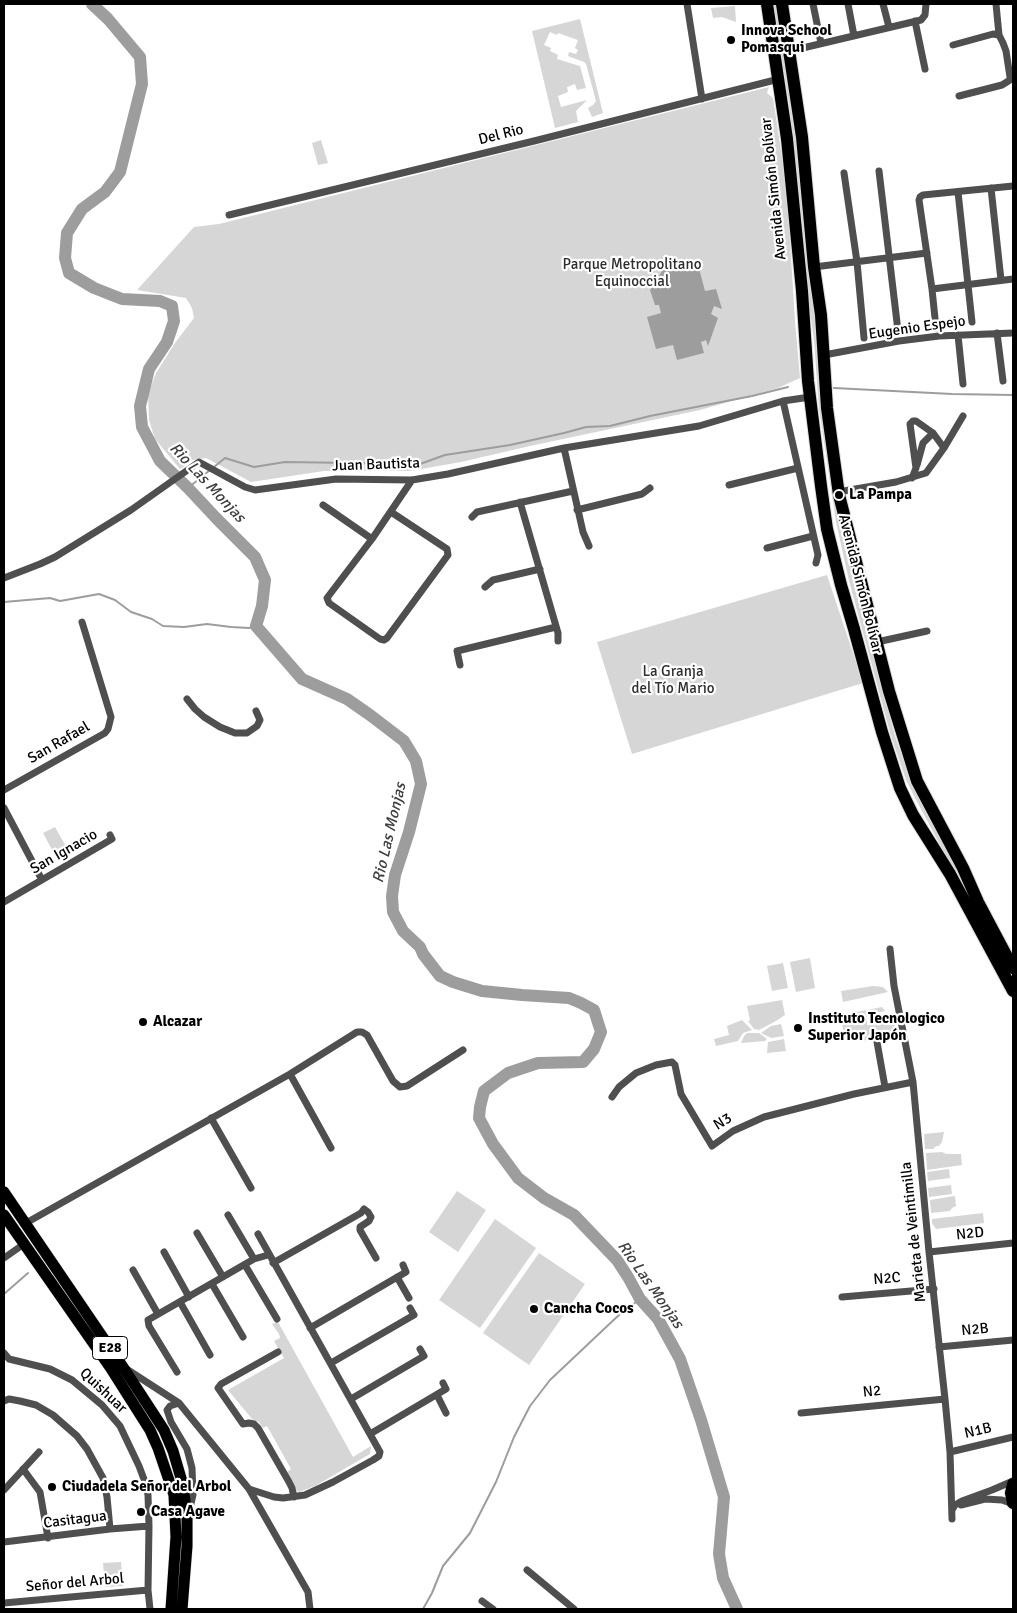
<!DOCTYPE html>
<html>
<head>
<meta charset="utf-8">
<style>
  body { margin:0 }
  #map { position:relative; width:1017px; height:1613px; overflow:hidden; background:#fff; font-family:Signika,sans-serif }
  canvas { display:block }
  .frame { position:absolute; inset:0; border:5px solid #000; pointer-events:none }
</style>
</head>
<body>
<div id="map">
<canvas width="1017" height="1613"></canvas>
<div class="frame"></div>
</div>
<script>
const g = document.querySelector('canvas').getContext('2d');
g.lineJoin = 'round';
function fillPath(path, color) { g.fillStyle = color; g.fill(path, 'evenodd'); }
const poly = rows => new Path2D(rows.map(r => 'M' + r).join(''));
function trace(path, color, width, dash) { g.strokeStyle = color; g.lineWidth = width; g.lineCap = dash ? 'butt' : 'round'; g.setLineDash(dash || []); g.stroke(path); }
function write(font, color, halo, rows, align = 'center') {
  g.font = font + ' Signika,sans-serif'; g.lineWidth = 4.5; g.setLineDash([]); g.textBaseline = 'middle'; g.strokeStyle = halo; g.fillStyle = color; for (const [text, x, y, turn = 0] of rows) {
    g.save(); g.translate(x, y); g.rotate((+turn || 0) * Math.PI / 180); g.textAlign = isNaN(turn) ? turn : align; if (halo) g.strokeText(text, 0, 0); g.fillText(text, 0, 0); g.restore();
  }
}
fillPath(poly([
  [773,4,777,4,793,104,836,499,853,580,870,636,895,736,910,778,1013,974,1013,981,915,798,906,780,891,736,849,581,836,522,819,409,814,341,803,259,800,207,789,104],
  [735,6,736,22,722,17,713,18,711,8],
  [580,19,603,113,592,117,588,108,593,105,596,101,586,64,584,62,568,56,569,52,576,54,578,50,575,48,578,40,558,33,557,35,550,32,544,45,551,48,550,51,558,55,557,59,580,66,586,88,577,90,575,84,567,87,568,92,558,96,561,107,587,100,576,111,578,122,555,128,532,31],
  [769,87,767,93,773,98,783,164,788,208,795,321,800,378,778,388,700,410,530,446,461,462,410,471,324,471,251,482,206,458,193,460,180,469,155,439,149,420,148,394,156,373,175,343,194,318,192,308,186,298,137,290,194,227,219,224],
  [321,140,328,163,318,165,312,143],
  [827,575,863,683,632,754,597,642],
  [55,827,68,850,56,857,43,833],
  [810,958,815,988,796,992,790,962],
  [783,963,788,988,772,991,767,966],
  [873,986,883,987,888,992,843,1002,841,991],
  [782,1000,785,1015,776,1021,759,1030,754,1029,748,1021,750,1020,747,1006],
  [882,1007,885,1011,867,1014,867,1025,894,1023,897,1037,859,1041,858,1035,844,1036,841,1015],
  [742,1020,752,1030,743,1033,738,1041,716,1046,714,1039,729,1035,727,1026],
  [781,1024,784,1036,771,1038,761,1033,771,1026],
  [747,1033,759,1033,767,1039,765,1041,741,1043,744,1036],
  [784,1039,786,1051,767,1053,768,1042],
  [944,1132,942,1142,939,1146,936,1146,933,1149,925,1149,924,1134],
  [942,1152,946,1154,961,1154,962,1165,927,1170,926,1153],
  [949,1169,950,1178,928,1181,927,1172],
  [951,1185,952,1194,929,1197,928,1188],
  [457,1191,486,1210,458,1252,429,1232],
  [955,1196,956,1206,952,1208,950,1211,931,1213,930,1200],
  [983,1213,984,1223,936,1229,932,1223,932,1219],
  [495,1219,536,1248,480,1328,439,1300],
  [539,1253,585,1284,529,1365,483,1333],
  [278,1322,353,1457,371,1446,370,1454,315,1486,299,1492,297,1491,287,1472,291,1469,267,1426,263,1428,259,1422,252,1419,228,1390,284,1358,274,1341,280,1338,279,1334,272,1324],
  [121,1562,123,1586,105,1587,103,1563]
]), '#d6d6d6');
fillPath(poly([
  [697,261,705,291,716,289,722,309,714,306,711,314,718,318,708,346,706,340,701,342,704,353,677,360,673,345,656,349,647,317,661,313,659,305,655,305,650,290,664,268]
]), '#9d9d9d');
trace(poly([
  [834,388,952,394,1013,395],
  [214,467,225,458,254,467,285,462,420,464,445,455,510,445,564,433,586,427,610,426,650,416,752,396,788,387],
  [188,488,210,470],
  [4,602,50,598,60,601,99,594,115,600,131,612,152,619,163,626,184,627,207,624,231,627,249,628,256,626],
  [4,1294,28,1273],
  [423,1609,432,1593,443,1566,470,1533,496,1482,514,1437,530,1406,550,1380,620,1314,640,1299]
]), '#9d9d9d', 2);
trace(poly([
  [92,4,108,19,140,57,142,84,120,172,105,192,82,209,67,233,65,258,69,273,94,288,122,299,160,301,172,306,174,321,167,342,149,369,140,406,142,427,160,461,188,488,217,519,255,557,265,580,262,606,256,626,302,679,347,699,370,715,404,741,416,761,421,784,409,832,395,875,392,896,393,912,403,931,420,947,423,954,440,976,453,982,482,991,522,995,569,998,581,1003,594,1010,601,1032,594,1049,583,1062,538,1063,508,1073,484,1091,480,1107,479,1118,493,1144,518,1178,544,1198,574,1215,617,1260,628,1277,640,1299,658,1319,680,1359,701,1420,724,1497,719,1554,723,1578,737,1609]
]), '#9d9d9d', 12);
const primary = poly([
  [4,1192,123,1367,164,1430,173,1451,183,1485,187,1517,187,1546,182,1609],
  [4,1215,110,1367,150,1430,158,1448,174,1495,176,1537,171,1609]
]);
const highway = poly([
  [767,4,787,139,802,291,808,381,821,486,827,529,841,585,854,629,882,732,900,788,913,815,950,874,1013,991],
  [782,4,802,137,814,267,821,315,827,408,839,495,889,691,917,781,963,868,978,902,1013,968],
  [1013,1484,1011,1493,1013,1503]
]);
trace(primary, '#dbdbdb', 12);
trace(highway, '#dbdbdb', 14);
trace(poly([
  [687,4,702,99],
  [813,4,821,43],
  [848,4,854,36],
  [883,4,889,27],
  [996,4,999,35],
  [915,21,925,69],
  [953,45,993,34,999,35,1003,43,1006,51,1010,77,1010,80,1002,85,959,96],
  [790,51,921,20,925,15,926,4],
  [879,171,898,331],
  [844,173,857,262,864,338],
  [991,188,1001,280],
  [958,192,972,322],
  [229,215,534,141,779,79],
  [814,267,927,253],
  [932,289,1013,279],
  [936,328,932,289,919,200,920,197,923,195,1013,186],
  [997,333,1003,381],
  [958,335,963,384],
  [824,355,899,341,939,336,1013,333],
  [783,401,818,555,816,563],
  [564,448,583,532,589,546],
  [917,465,923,443,933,433],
  [912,478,916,468,910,424,913,421,916,421,933,433,944,448],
  [729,485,798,468],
  [838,492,896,482,926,473,944,448,963,416],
  [520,502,558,633,558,641],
  [323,505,372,539],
  [577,510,642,494,650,488],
  [391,512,447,549,448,555,387,638,384,640,380,639,329,603,327,598,372,539,412,480],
  [472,517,477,512,573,491],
  [767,548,813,536],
  [4,578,40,564,55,557,131,510,199,462,245,487,255,490,336,479,412,480,448,474,564,448,699,426,783,401,810,397],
  [485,587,493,580,540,569],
  [877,642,927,631],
  [460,665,457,651,556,627],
  [187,699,195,709,204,717,220,727,235,733,247,733,257,726,260,720,256,711],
  [4,790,105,733,108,729,111,717,82,622],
  [4,808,42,880],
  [4,902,112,839,110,835],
  [890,949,894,986,913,1082,929,1252,945,1399,950,1452,952,1519],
  [877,1042,885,1087],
  [290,1074,331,1148],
  [612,1097,619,1087,636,1073,656,1065,672,1062,675,1065,681,1094,712,1146,733,1131,764,1117,854,1094,913,1082],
  [211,1118,251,1188],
  [364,1209,368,1212,371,1217,369,1221,360,1227,360,1230,376,1258],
  [228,1215,254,1259],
  [26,1223,290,1074,357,1032,362,1032,367,1035,393,1081,400,1087,407,1086,463,1050],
  [197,1233,223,1277],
  [164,1252,189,1297],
  [929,1252,1013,1243],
  [4,1258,24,1244],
  [273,1263,361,1213,364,1209],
  [245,1265,277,1319],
  [133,1270,158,1314],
  [397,1277,409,1298],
  [212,1284,243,1337],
  [842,1297,934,1289],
  [180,1302,210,1355],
  [310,1328,406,1272,403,1265],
  [939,1347,1013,1340],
  [278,1352,221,1384,218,1388,243,1424,249,1423,254,1424,258,1428,289,1482,292,1488,294,1497],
  [4,1353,9,1359,50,1369,72,1380,102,1405,120,1426,139,1466,145,1482,148,1495,149,1526,148,1590,150,1609],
  [331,1363,414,1315,410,1308],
  [128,1370,179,1403,249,1489,308,1592,310,1609],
  [177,1372,149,1326,148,1320,254,1259,268,1255],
  [437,1395,446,1413],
  [351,1399,424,1356,420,1349],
  [4,1401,9,1399,20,1401,36,1405,53,1415,77,1436,87,1449,103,1478,107,1497,110,1529],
  [179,1403,170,1406,167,1410,171,1422,187,1449,192,1468,193,1495,189,1512],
  [801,1413,945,1399],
  [370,1434,446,1389,443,1383],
  [950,1452,1013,1437],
  [23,1469,40,1492,48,1538],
  [249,1489,274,1497,283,1498,305,1495,333,1482,373,1460,379,1456,380,1452,258,1234],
  [4,1490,39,1452],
  [961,1505,985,1499,1002,1500,1013,1504],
  [952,1510,955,1505,962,1501,992,1490,1013,1481],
  [4,1542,110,1529,149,1526],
  [527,1570,574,1609],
  [482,1601,493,1609],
  [4,1603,148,1590]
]), '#4f4f4f', 7);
trace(primary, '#000', 11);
trace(highway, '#000', 12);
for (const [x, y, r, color] of [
  [731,40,5,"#000"],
  [839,495,5,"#000"],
  [143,1022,5,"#000"],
  [798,1028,5,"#000"],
  [534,1309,5,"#000"],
  [52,1487,5,"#000"],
  [141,1512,5,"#000"]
]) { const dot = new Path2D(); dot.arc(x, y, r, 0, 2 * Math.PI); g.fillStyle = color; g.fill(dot); trace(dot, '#fff', 2); }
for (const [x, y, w] of [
  [110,1348,35]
]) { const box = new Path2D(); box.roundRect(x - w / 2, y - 11.5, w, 23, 4); g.fillStyle = '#fff'; g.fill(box); trace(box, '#000', 1); }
write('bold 14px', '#000', null, [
  ["E28",110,1348]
]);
write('bold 15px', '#000', '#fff', [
  ["Innova School",741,31],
  ["Pomasqui",741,48],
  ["La Pampa",849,495],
  ["Instituto Tecnologico",808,1019],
  ["Superior Japón",808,1036],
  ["Alcazar",153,1022],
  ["Cancha Cocos",544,1309],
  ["Ciudadela Señor del Arbol",62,1487],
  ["Casa Agave",151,1512]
], 'left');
write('15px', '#000', '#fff', [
  ["Del Rio",501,135,-14],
  ["Avenida Simón Bolívar",774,189,-96],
  ["Eugenio Espejo",917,328,-8],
  ["Juan Bautista",376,465,-2],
  ["Avenida Simón Bolívar",860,584,76],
  ["San Rafael",59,743,-30],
  ["San Ignacio",64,852,-30],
  ["N3",723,1122,-32],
  ["Marieta de Veintimilla",914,1232,-96],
  ["N2D",970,1234,-6],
  ["N2C",887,1279,-5],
  ["N2B",975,1330,-6],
  ["Quishuar",103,1391,43],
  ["N2",872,1392,-6],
  ["N1B",978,1431,-13],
  ["Casitagua",75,1520,-7],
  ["Señor del Arbol",75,1583,-5]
]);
write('15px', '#2d2d2d', '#fff', [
  ["Parque Metropolitano",632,265],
  ["Equinoccial",632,282],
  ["La Granja",673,672],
  ["del Tío Mario",673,689]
]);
write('italic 16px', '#3e3e3e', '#fff', [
  ["Rio Las Monjas",207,483,47],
  ["Rio Las Monjas",390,833,-77],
  ["Rio Las Monjas",650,1285,55]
]);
</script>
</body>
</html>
